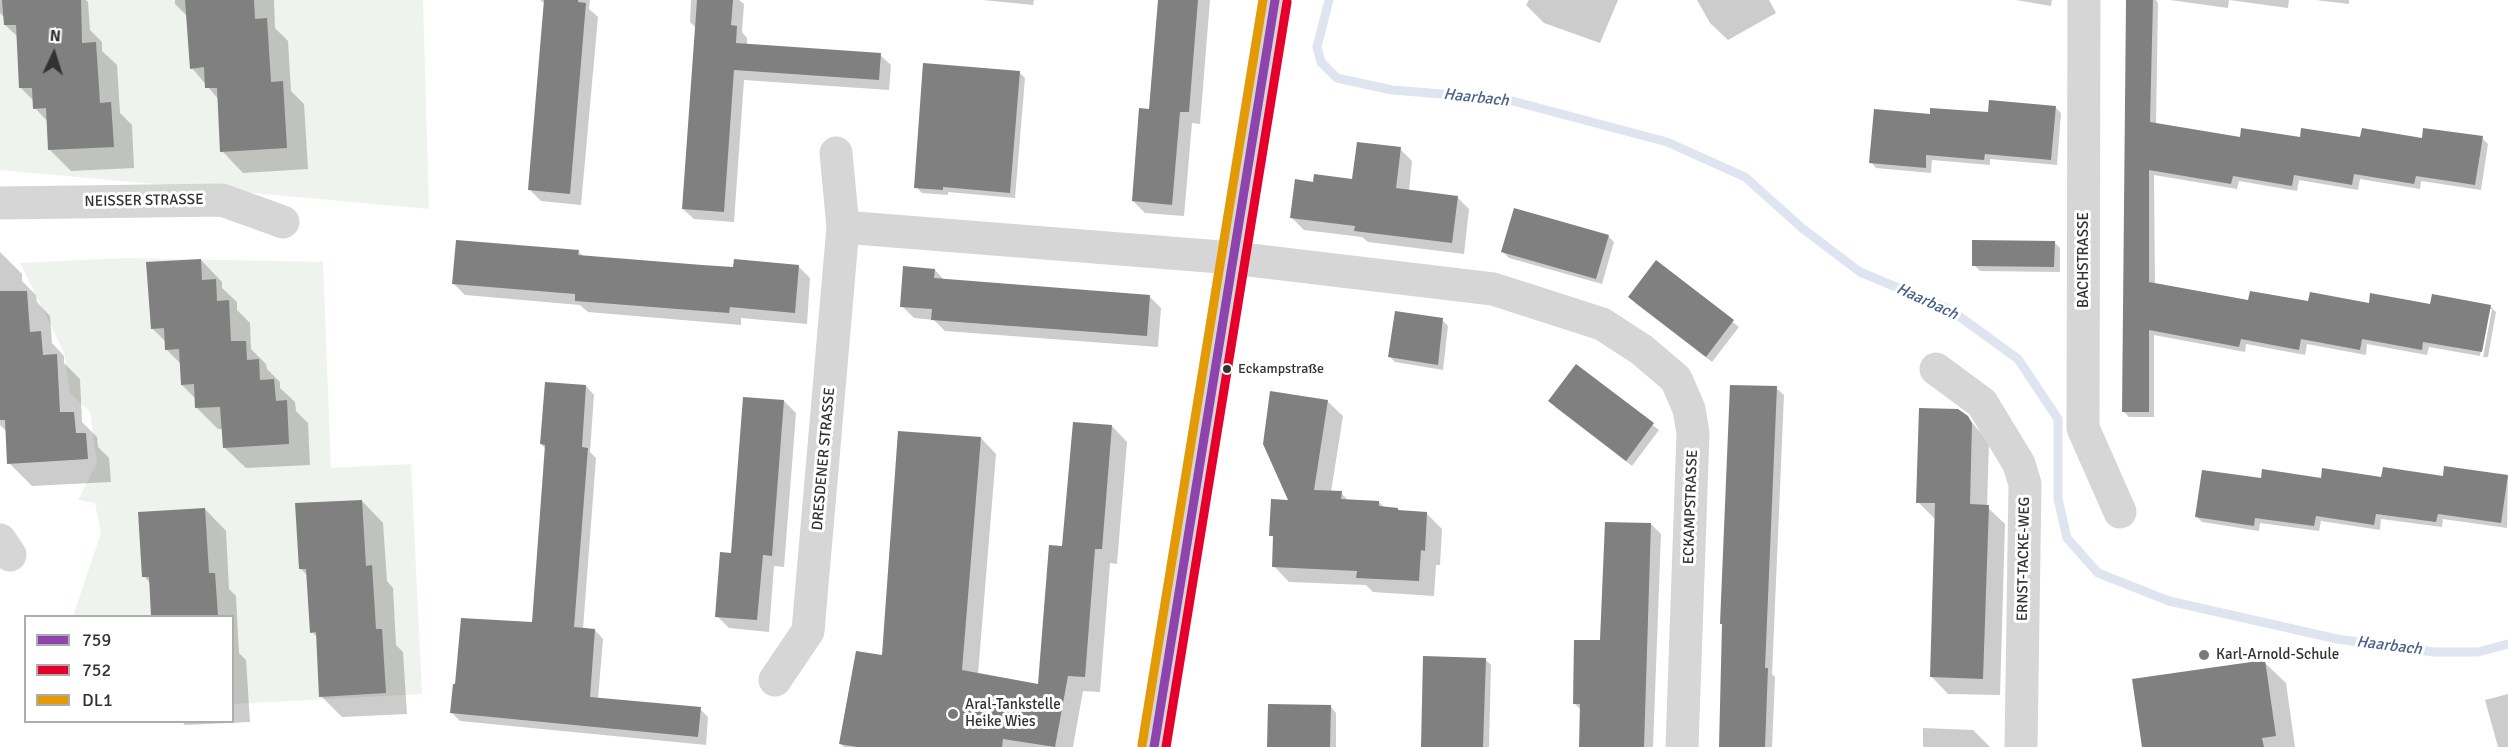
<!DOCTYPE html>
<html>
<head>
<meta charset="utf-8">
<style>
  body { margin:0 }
  #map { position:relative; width:2508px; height:747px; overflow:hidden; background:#fff; font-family:Signika,sans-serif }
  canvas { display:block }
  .legend { position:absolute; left:24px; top:615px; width:210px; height:108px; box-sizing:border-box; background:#fff; border:2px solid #adadad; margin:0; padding:8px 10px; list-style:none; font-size:18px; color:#323232 }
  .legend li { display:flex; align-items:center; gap:12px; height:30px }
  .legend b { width:30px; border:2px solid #adadad }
  .north { position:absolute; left:24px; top:24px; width:60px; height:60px; -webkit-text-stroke:4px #fff; paint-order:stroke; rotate:4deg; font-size:16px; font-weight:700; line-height:24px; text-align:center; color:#323232 }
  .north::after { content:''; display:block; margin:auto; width:21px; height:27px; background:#323232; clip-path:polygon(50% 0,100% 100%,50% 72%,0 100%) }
</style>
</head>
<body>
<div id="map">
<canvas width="2508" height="747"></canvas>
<ul class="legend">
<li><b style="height:8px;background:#8e44ad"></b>759</li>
<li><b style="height:8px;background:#e4002b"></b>752</li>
<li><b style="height:8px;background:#e39a05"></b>DL1</li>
</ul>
<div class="north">N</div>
</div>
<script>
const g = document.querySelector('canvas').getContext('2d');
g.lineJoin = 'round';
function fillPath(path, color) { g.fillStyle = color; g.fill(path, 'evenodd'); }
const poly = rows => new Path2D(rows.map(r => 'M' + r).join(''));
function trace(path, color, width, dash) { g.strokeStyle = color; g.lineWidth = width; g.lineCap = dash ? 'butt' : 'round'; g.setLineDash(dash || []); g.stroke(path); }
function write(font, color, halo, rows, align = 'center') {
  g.font = font + ' Signika,sans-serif'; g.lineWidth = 6; g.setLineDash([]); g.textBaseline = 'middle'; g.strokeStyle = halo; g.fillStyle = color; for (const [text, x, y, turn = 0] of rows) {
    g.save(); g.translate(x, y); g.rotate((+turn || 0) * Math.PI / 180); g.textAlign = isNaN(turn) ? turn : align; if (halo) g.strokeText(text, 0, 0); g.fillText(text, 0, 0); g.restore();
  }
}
fillPath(poly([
  [0,0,423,0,429,209,0,170],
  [125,258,323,262,331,468,411,464,422,694,233,704,232,616,73,616,101,533,95,503,78,500,97,463,90,412,70,393,64,352,20,263]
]), '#eff3ed');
fillPath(poly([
  [0,0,86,0,88,2,90,30,102,42,102,51,117,65,120,113,132,125,134,168,71,171,50,150,48,122,35,108,34,101,21,88,18,37,5,25,5,18,0,13],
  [175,0,274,0,275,28,288,41,291,91,304,104,308,169,243,173,222,151,219,100,192,68,188,17,175,4],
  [540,0,590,0,589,9,598,17,581,205,541,201,529,189,545,4],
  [691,0,739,0,744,4,742,32,747,38,747,45,880,55,891,65,889,90,744,80,734,222,694,219,683,209,696,28,690,22],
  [983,0,1034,0,1033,5],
  [1159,0,1210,0,1200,124,1192,123,1184,216,1145,213,1133,201,1150,111],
  [1529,0,1618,0,1600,43,1544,23,1526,5],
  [1697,0,1769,0,1776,13,1728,40,1710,23],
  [2016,0,2052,0,2051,6],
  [2128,0,2156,0,2158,3,2156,125,2241,138,2423,140,2482,138,2488,144,2481,190,2421,181,2420,189,2360,179,2358,190,2299,180,2297,191,2239,181,2237,189,2154,175,2155,285,2249,302,2490,306,2496,312,2488,357,2483,357,2492,309,2489,309,2480,356,2429,347,2427,355,2367,344,2366,355,2307,344,2305,355,2246,344,2245,352,2154,335,2154,417,2129,417,2123,411],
  [2170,0,2289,0,2288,8,2229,0,2228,8],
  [2315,0,2349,0,2349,4],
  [1019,72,1025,78,1015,198,948,192,948,195,922,193,916,187],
  [2055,107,2061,113,2057,165,1990,159,1990,165,1932,160,1931,173,1876,168,1871,162,1990,114],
  [1400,149,1412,161,1409,191,1457,197,1469,209,1464,254,1368,242,1362,237,1304,230,1292,218,1314,183,1353,181],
  [1608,236,1614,242,1602,284,1509,258,1503,252],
  [2054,242,2060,248,2060,272,1980,271,1974,265],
  [578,251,584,257,734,269,798,266,810,278,807,324,741,318,741,325,588,312,580,305,465,295,453,283],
  [0,252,22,274,22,281,36,295,37,302,50,316,52,343,64,356,64,363,80,379,82,422,97,437,98,447,109,458,111,482,32,486,9,463,7,432,0,425],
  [201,260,222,282,222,288,237,302,237,310,250,323,251,349,266,364,267,369,280,382,280,388,295,402,296,411,308,423,310,465,246,468,224,447,223,429,218,429,197,408,196,399,182,385,181,364,166,349,166,342,152,328],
  [1656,262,1739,327,1712,362,1635,303],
  [935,270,945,281,1149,296,1161,308,1158,347,945,331,934,320,914,318,902,306],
  [1442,320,1448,326,1443,370,1395,362,1389,356],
  [1577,366,1659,430,1632,466,1555,407],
  [586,386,594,395,590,452,596,458,583,629,595,630,603,639,598,699,700,709,708,717,706,745,460,721,452,713,533,624,546,449,541,444],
  [1776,388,1784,395,1772,674,1775,677,1772,747,1720,747],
  [784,401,796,413,784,567,774,566,769,632,729,628,717,616,732,554],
  [1327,401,1343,416,1331,492,1341,493,1349,501,1379,502,1385,508,1398,509,1400,512,1426,513,1442,529,1440,565,1436,565,1434,596,1373,592,1366,585,1289,582,1274,566,1275,539,1271,535,1291,501],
  [1967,417,1989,442,1987,507,2005,524,2000,695,1948,694,1931,676,1935,519,1918,502],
  [1112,426,1127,442,1117,564,1110,563,1100,692,1083,691,1073,747,844,747,840,743,884,657,981,438,996,454,978,674,1039,686,1064,547],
  [2508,477,2507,528,2443,519,2442,527,2381,519,2380,530,2321,521,2319,531,2260,523,2259,531,2202,522,2196,516,2262,480],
  [362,501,383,523,387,581,393,588,396,645,403,652,407,714,342,717,321,696,318,638,312,632,308,576,300,568],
  [205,509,226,531,229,589,236,596,239,653,246,660,250,722,185,725,182,722,232,722,232,616,153,616,151,584,144,576],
  [1651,524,1661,534,1653,747,1581,747,1582,711,1574,703],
  [1485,659,1491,665,1489,747,1422,747],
  [2264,662,2286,683,2295,747,2143,747],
  [2508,694,2508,747,2498,747,2485,700],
  [1331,707,1336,713,1336,747,1268,747],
  [1923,728,1973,730,1990,747,1923,747]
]), '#0003');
trace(poly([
  [1329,0,1317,47,1321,62,1337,78,1392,90,1505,99,1667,142,1745,177,1802,228,1860,272,1949,309,2018,359,2058,419,2058,499,2067,538,2098,573,2169,601,2337,639,2434,652,2478,652,2508,644]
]), '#dfe5f0', 9);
fillPath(poly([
  [2,0,81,0,82,43,96,42,100,103,111,102,114,147,48,150,46,108,33,109,32,88,19,88,16,25,4,25],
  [185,0,254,0,255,19,267,18,271,82,283,81,287,148,220,152,217,88,205,88,204,67,190,69],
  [544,0,578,0,578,2,586,3,570,194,528,190],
  [697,0,733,0,731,25,737,26,736,43,881,53,879,80,734,70,724,212,682,209],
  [1158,0,1198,0,1189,112,1180,112,1172,205,1132,201,1139,108,1149,109],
  [2126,0,2153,0,2150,122,2240,137,2241,128,2300,137,2301,128,2360,137,2362,128,2422,138,2423,128,2483,136,2475,185,2416,176,2414,184,2354,174,2352,185,2294,175,2292,186,2233,176,2231,184,2149,170,2149,282,2248,300,2250,291,2308,301,2310,292,2369,303,2370,293,2430,304,2432,294,2491,305,2482,352,2423,342,2422,350,2362,339,2360,350,2301,339,2299,350,2241,339,2239,347,2149,330,2149,412,2122,412],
  [923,63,1020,71,1010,193,943,187,943,190,914,188],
  [1989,100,2056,106,2051,160,1985,154,1984,160,1926,155,1926,168,1869,163,1874,109,1930,114,1930,108,1988,112],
  [1357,142,1401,147,1396,188,1458,196,1452,243,1354,231,1355,226,1290,218,1295,179,1313,182,1314,174,1352,179],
  [1514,208,1609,235,1596,279,1501,252],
  [456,240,579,250,578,255,702,265,733,267,734,259,799,265,795,313,730,307,729,313,575,301,575,294,452,284],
  [1972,240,2055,241,2054,267,1972,266],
  [201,259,202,280,216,279,217,301,229,300,231,341,246,341,247,360,259,359,260,380,274,379,276,401,287,400,289,444,223,448,220,407,195,408,194,384,181,385,179,349,165,350,164,328,151,329,146,262],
  [1656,260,1734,320,1706,357,1628,297],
  [903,266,935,269,934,278,1150,295,1147,336,931,320,932,309,900,307],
  [0,291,27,291,30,332,41,331,43,355,57,354,60,412,74,412,76,433,86,433,88,459,7,464,5,420,0,420],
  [1395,311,1443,318,1438,365,1388,357],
  [1576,364,1654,423,1626,461,1548,401],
  [545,382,586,385,582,447,588,448,574,627,595,629,590,697,701,707,698,737,450,713,453,684,455,684,461,618,532,622,545,445,540,444],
  [1730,385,1777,386,1765,668,1768,668,1765,747,1719,747,1722,624,1720,624],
  [1270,391,1328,400,1314,490,1342,491,1341,499,1379,501,1379,506,1398,508,1398,510,1427,512,1425,551,1421,550,1419,581,1356,578,1357,571,1272,567,1273,536,1269,536,1271,499,1288,500,1263,444],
  [743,397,784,400,772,556,763,555,757,620,715,617,720,552,731,553],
  [1919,408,1958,409,1968,416,1972,423,1970,504,1989,505,1983,679,1930,677,1935,503,1916,503],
  [1073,422,1112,425,1102,549,1095,549,1085,677,1068,676,1055,747,1003,739,1002,747,857,747,839,744,856,651,882,655,898,431,981,437,962,670,1038,684,1049,545,1062,546],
  [2444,466,2508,475,2501,523,2438,514,2436,522,2376,514,2374,525,2316,516,2314,526,2255,518,2254,526,2195,517,2202,470,2261,478,2262,469,2321,478,2322,468,2381,477,2383,467,2443,476],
  [362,500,366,566,372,565,376,629,382,629,386,693,319,697,316,632,310,633,306,569,299,569,295,503],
  [205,508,209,573,215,573,218,616,151,616,149,577,142,577,138,512],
  [1605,522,1651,523,1644,747,1579,747,1580,704,1573,704,1574,640,1600,640],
  [1423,656,1486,658,1483,747,1421,747],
  [2265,660,2276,736,2262,738,2264,747,2142,747,2132,679],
  [1268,704,1331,705,1330,747,1267,747]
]), '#808080');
trace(poly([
  [2084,0,2083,428,2120,512],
  [836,153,843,227],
  [0,203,222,200,283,222],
  [1936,369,1982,403,2019,464,2025,484,2021,747],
  [0,540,10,555],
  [775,680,808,631,843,227,1233,258,1493,289,1602,324,1642,350,1676,379,1689,409,1693,433,1682,747],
  [1154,747,1275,0]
]), '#d6d6d6', 33);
trace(poly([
  [1154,747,1275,0]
]), '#8e44ad', 9);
trace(poly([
  [1166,747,1287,2]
]), '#e4002b', 9);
trace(poly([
  [1142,745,1263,0]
]), '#e39a05', 9);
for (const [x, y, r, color] of [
  [1227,369,5,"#323232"],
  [2204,655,6,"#7a7a7a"],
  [953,714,6,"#7a7a7a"]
]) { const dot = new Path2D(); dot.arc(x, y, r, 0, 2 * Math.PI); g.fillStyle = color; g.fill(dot); trace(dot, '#fff', 2); }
write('14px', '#323232', '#fff', [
  ["Eckampstraße",1238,369]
], 'left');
write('15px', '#323232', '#fff', [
  ["NEISSER STRASSE",144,201,-1],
  ["BACHSTRASSE",2084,260,-90],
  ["DRESDENER STRASSE",824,459,-85],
  ["ECKAMPSTRASSE",1691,507,-88],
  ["ERNST-TACKE-WEG",2024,559,-89]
]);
write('15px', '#323232', '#fff', [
  ["Karl-Arnold-Schule",2216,655],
  ["Aral-Tankstelle",965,705],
  ["Heike Wies",965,722]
], 'left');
write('italic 16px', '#49628b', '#fff', [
  ["Haarbach",1476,98,6],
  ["Haarbach",1927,302,25],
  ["Haarbach",2389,646,7]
]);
</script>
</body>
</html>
